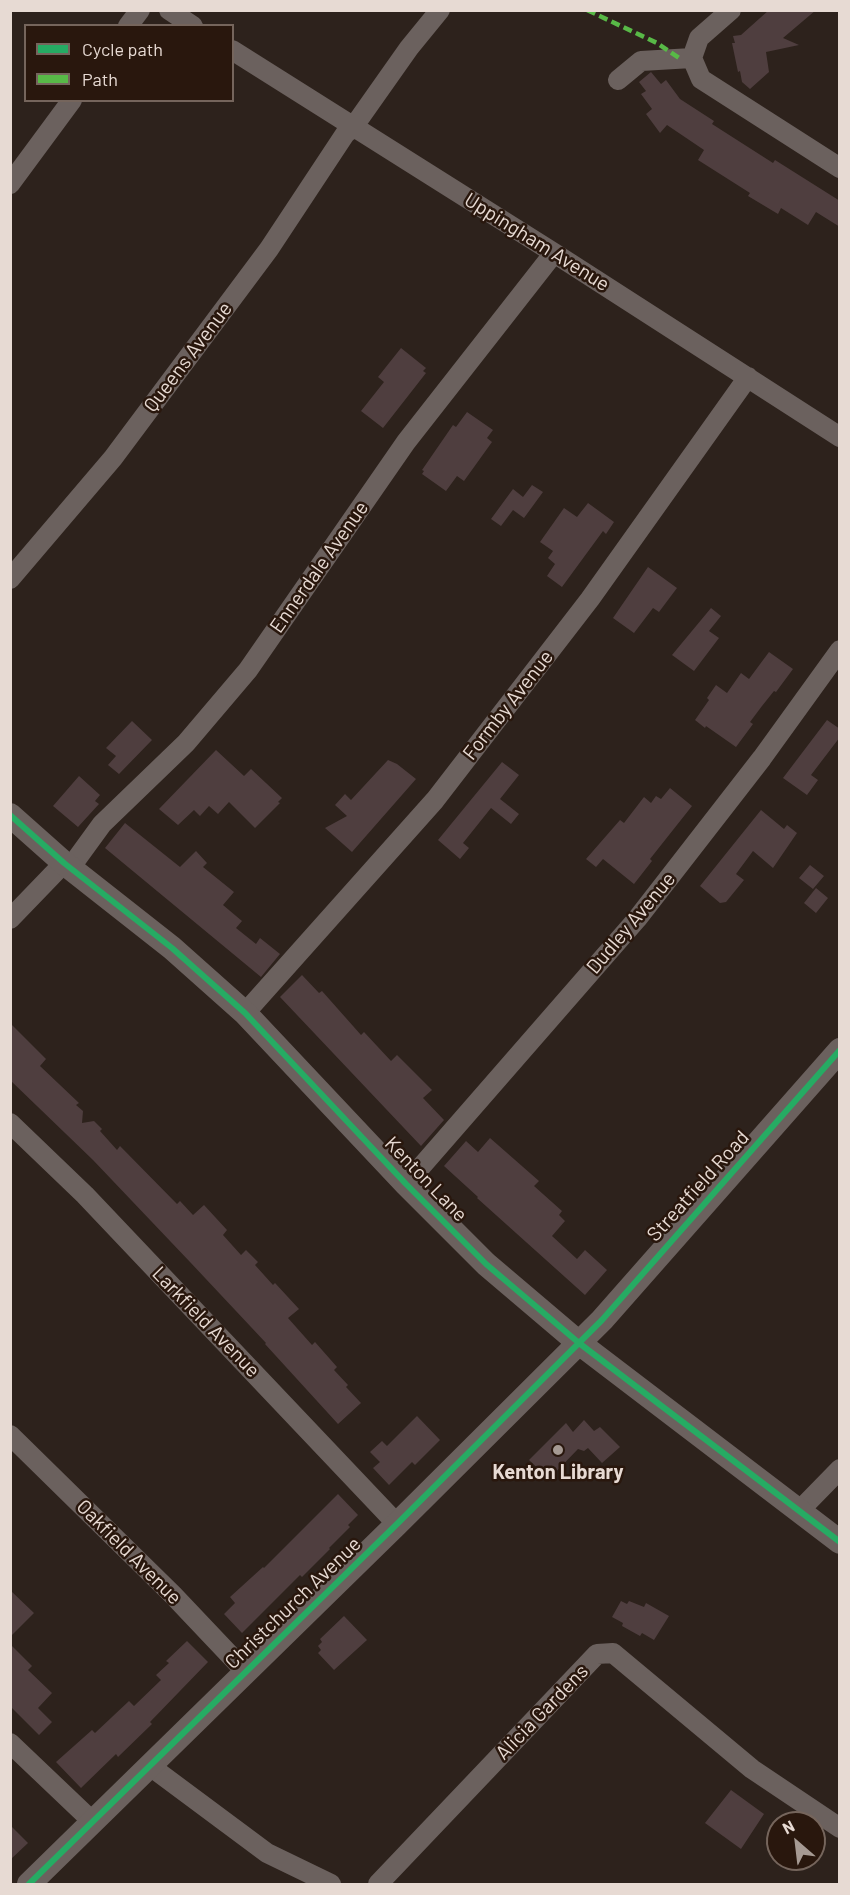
<!DOCTYPE html>
<html>
<head>
<meta charset="utf-8">
<style>
  body { margin:0 }
  #map { position:relative; width:850px; height:1895px; overflow:hidden; background:#2d221c; font-family:Barlow,sans-serif }
  canvas { display:block }
  .frame { position:absolute; inset:0; border:12px solid #e7dad3; pointer-events:none }
  .legend { position:absolute; left:24px; top:24px; width:210px; height:78px; box-sizing:border-box; background:#29170d; border:2px solid #75655c; margin:0; padding:8px 10px; list-style:none; font-size:18px; color:#e7dad3 }
  .legend li { display:flex; align-items:center; gap:12px; height:30px }
  .legend b { width:30px; border:2px solid #75655c }
  .north { position:absolute; left:766px; top:1811px; width:60px; height:60px; box-sizing:border-box; background:#29170d; border:2px solid #75655c; border-radius:50%; rotate:332deg; font-size:16px; font-weight:700; line-height:24px; text-align:center; color:#e7dad3 }
  .north::after { content:''; display:block; margin:auto; width:21px; height:27px; background:#a69a93; clip-path:polygon(50% 0,100% 100%,50% 72%,0 100%) }
</style>
</head>
<body>
<div id="map">
<canvas width="850" height="1895"></canvas>
<div class="frame"></div>
<ul class="legend">
<li><b style="height:8px;background:#26ab63"></b>Cycle path</li>
<li><b style="height:8px;background:#58b947"></b>Path</li>
</ul>
<div class="north">N</div>
</div>
<script>
const g = document.querySelector('canvas').getContext('2d');
g.lineJoin = 'round';
function fillPath(path, color) { g.fillStyle = color; g.fill(path, 'evenodd'); }
const poly = rows => new Path2D(rows.map(r => 'M' + r).join(''));
function trace(path, color, width, dash) { g.strokeStyle = color; g.lineWidth = width; g.lineCap = dash ? 'butt' : 'round'; g.setLineDash(dash || []); g.stroke(path); }
function write(font, color, halo, rows, align = 'center') {
  g.font = font + ' Barlow,sans-serif'; g.lineWidth = 5; g.setLineDash([]); g.textBaseline = 'middle'; g.strokeStyle = halo; g.fillStyle = color; for (const [text, x, y, turn = 0] of rows) {
    g.save(); g.translate(x, y); g.rotate((+turn || 0) * Math.PI / 180); g.textAlign = isNaN(turn) ? turn : align; if (halo) g.strokeText(text, 0, 0); g.fillText(text, 0, 0); g.restore();
  }
}
fillPath(poly([
  [769,10,816,10,783,38,799,45,766,52,769,72,750,89,742,82,740,71,738,72,732,43,735,43,733,36,741,35],
  [651,72,661,84,666,80,680,99,714,121,712,124,773,163,775,160,840,201,840,227,816,212,808,225,781,208,778,214,748,196,750,193,698,160,704,150,667,125,660,133,646,114,652,109,641,94,646,91,639,82],
  [401,348,426,368,423,371,426,373,383,428,361,411,384,382,378,377],
  [467,412,493,430,487,438,492,442,464,481,457,476,446,491,422,474,424,471,422,470,453,425,456,427],
  [532,485,543,492,524,518,513,510,501,526,491,519,513,489,523,497],
  [588,503,614,522,606,534,603,531,562,587,547,576,555,564,548,558,553,551,540,542,564,508,577,517],
  [648,567,677,588,659,612,653,608,634,633,613,618],
  [711,608,721,616,709,631,719,638,694,671,672,655],
  [769,652,793,669,776,692,774,691,762,706,750,722,753,724,736,747,706,726,705,728,695,720,709,700,707,698,716,685,727,693,741,673,749,679],
  [827,720,840,729,840,737,811,775,818,780,807,795,783,778],
  [132,721,152,740,119,774,108,765,116,756,106,748],
  [216,750,244,776,251,769,282,798,278,802,280,803,255,828,229,802,218,814,209,806,200,816,194,810,178,825,159,809],
  [388,760,397,764,416,779,352,852,325,828,347,816,335,805,345,794,351,800],
  [502,762,519,775,500,799,519,814,511,824,491,808,463,843,469,848,460,859,438,840],
  [79,776,100,795,95,801,99,804,78,827,53,806],
  [670,788,692,806,650,859,652,861,634,884,603,859,596,867,586,859,620,820,624,823,644,797,651,803,656,796,661,799],
  [761,810,784,829,787,825,797,833,773,868,753,851,736,874,744,880,726,902,720,903,700,886],
  [125,823,180,867,196,851,207,863,203,867,234,892,223,905,242,921,236,928,256,944,260,938,280,954,261,977,105,848],
  [810,865,824,876,813,889,799,878],
  [816,888,828,898,816,913,804,903],
  [302,975,319,993,322,991,361,1035,364,1032,391,1061,397,1055,432,1090,423,1098,444,1120,421,1146,280,997],
  [10,1023,46,1059,40,1066,79,1103,76,1105,83,1111,82,1123,94,1121,102,1129,100,1131,117,1150,120,1146,177,1204,180,1201,193,1215,204,1205,227,1230,223,1235,241,1255,246,1250,258,1262,255,1265,273,1285,275,1283,299,1309,288,1318,312,1345,315,1342,337,1367,334,1370,348,1385,346,1387,361,1403,338,1424,265,1344,266,1343,190,1262,93,1160,10,1080],
  [490,1138,539,1181,534,1186,562,1211,559,1215,565,1221,552,1236,577,1259,585,1250,607,1270,585,1295,477,1198,478,1197,444,1166,466,1141,478,1152],
  [417,1416,440,1440,415,1465,412,1462,389,1485,373,1468,380,1462,370,1452,382,1441,387,1446],
  [584,1420,594,1431,600,1427,620,1447,602,1463,588,1448,584,1451,578,1449,549,1479,529,1460,566,1423,573,1432],
  [338,1494,358,1515,348,1525,350,1527,329,1548,330,1549,302,1577,300,1575,242,1633,224,1614,235,1603,230,1597,263,1567,264,1568],
  [10,1590,34,1613,10,1637],
  [621,1601,627,1604,629,1601,644,1607,646,1603,669,1616,654,1640,642,1633,640,1636,622,1626,623,1623,612,1617],
  [344,1616,367,1640,334,1670,318,1653,321,1650,318,1646,322,1642,320,1639],
  [187,1641,208,1662,150,1722,152,1724,118,1757,116,1754,81,1788,56,1762,92,1730,95,1733,129,1701,134,1706,161,1680,156,1675,169,1663,166,1661],
  [10,1644,32,1666,28,1670,52,1693,38,1708,52,1722,39,1735,10,1706],
  [731,1790,764,1814,741,1849,705,1823],
  [10,1825,28,1843,10,1860]
]), '#4f3e3f');
trace(poly([
  [169,10,193,26],
  [731,10,699,38,692,58,701,79,840,168],
  [128,26,140,10],
  [232,50,554,253,840,437],
  [618,80,641,61,692,58],
  [10,184,72,100],
  [10,579,113,458,269,249,345,134,354,126,409,48,440,10],
  [70,868,102,824,186,743,248,670,406,442,554,253],
  [10,919,64,863],
  [245,1013,435,800,590,599,748,377],
  [10,1123,85,1195,397,1524],
  [406,1184,637,919,762,758,840,650],
  [10,1435,173,1595,245,1671],
  [799,1511,840,1469],
  [10,1743,93,1822],
  [150,1766,267,1853,331,1884],
  [378,1884,597,1654,613,1653,752,1769,840,1828]
]), '#6b615e', 20);
trace(poly([
  [10,815,64,863,172,948,245,1013,406,1184,486,1264,579,1343,840,1542],
  [29,1884,397,1524,602,1320,840,1050]
]), '#6b615e', 24);
trace(poly([
  [587,10,657,43,679,58]
]), '#58b947', 4.5, [9, 4.5]);
trace(poly([
  [10,815,64,863,172,948,245,1013,406,1184,486,1264,579,1343,840,1542],
  [29,1884,397,1524,602,1320,840,1050]
]), '#26ab63', 6);
for (const [x, y, r, color] of [
  [558,1450,6,"#a69a93"]
]) { const dot = new Path2D(); dot.arc(x, y, r, 0, 2 * Math.PI); g.fillStyle = color; g.fill(dot); trace(dot, '#29170d', 2); }
write('20px', '#e7dad3', '#29170d', [
  ["Uppingham Avenue",537,242,32],
  ["Queens Avenue",188,357,-53],
  ["Ennerdale Avenue",319,567,-55],
  ["Formby Avenue",508,705,-52],
  ["Dudley Avenue",631,923,-50],
  ["Kenton Lane",426,1179,46],
  ["Streatfield Road",698,1186,-48],
  ["Larkfield Avenue",206,1322,46],
  ["Oakfield Avenue",129,1552,45],
  ["Christchurch Avenue",293,1603,-44],
  ["Alicia Gardens",542,1712,-46]
]);
write('bold 20px', '#e7dad3', '#29170d', [
  ["Kenton Library",558,1472]
]);
</script>
</body>
</html>
